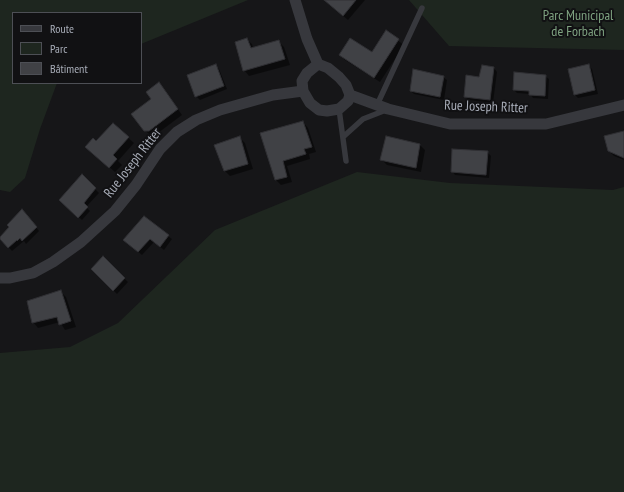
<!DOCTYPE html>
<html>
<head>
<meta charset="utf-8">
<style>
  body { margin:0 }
  #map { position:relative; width:624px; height:492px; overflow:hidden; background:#161618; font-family:"PT Sans Narrow",sans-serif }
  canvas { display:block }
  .legend { position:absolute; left:12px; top:12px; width:130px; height:72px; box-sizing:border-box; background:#111113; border:1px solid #4d4f55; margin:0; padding:5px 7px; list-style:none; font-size:12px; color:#a8adb8 }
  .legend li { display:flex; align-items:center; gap:8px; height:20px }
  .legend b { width:20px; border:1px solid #4d4f55 }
</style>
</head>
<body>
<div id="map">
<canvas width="624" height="492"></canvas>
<ul class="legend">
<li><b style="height:5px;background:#37383d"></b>Route</li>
<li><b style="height:11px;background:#1e261f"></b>Parc</li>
<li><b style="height:11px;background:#404145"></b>Bâtiment</li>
</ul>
</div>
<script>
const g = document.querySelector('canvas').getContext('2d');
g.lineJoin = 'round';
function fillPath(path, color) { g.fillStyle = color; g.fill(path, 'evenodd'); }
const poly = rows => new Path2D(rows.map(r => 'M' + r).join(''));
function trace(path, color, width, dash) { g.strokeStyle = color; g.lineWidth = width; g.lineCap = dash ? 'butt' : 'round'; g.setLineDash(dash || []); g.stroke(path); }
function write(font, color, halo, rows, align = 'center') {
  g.font = font + ' "PT Sans Narrow",sans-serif'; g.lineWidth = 4; g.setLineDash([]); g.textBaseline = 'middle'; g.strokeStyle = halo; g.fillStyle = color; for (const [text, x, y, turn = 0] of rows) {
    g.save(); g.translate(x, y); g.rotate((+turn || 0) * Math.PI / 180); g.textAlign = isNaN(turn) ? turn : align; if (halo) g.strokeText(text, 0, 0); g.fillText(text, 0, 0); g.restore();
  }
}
fillPath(poly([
  [0,0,248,0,141,44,141,13,13,13,13,83,57,83,40,129,25,178,10,192,0,190],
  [409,0,624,0,624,50,449,46],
  [357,172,450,183,613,190,624,187,624,492,0,492,0,353,70,347,118,323,215,230]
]), '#1e261f');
fillPath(poly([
  [324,0,365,0,348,20],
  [386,32,404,45,380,82,345,60,340,55,372,53],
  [246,39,252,44,253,48,279,42,284,47,290,65,249,76,244,70],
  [588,65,592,69,598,94,578,98,575,95,569,70],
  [215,66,219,69,227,89,200,100,196,96],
  [483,67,494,68,497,72,493,103,468,100,465,96,480,78],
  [545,76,549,79,548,99,533,98,530,94,517,93,514,90],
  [443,77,447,80,444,100,414,94,411,91],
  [159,84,164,89,182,115,154,136,151,136,145,130],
  [303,122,308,128,316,152,309,154,310,159,287,166,292,182,281,185,276,180,261,133],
  [113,124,134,143,118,161,122,165,115,172,92,152],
  [624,129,624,160,614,156,609,151],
  [387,137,420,145,425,150,421,172,387,165,381,159],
  [240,138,245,143,253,169,230,176,225,171,215,146],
  [487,152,491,156,489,178,455,175,452,171],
  [82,176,99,193,86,207,90,211,82,220,60,200],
  [25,214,39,231,26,244,24,241,12,251,0,238],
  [168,236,172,239,164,250,154,242,142,255,124,240],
  [103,258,128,282,117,294,92,269],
  [61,292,66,297,76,327,65,330,60,322,38,328,33,322]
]), '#0007');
const building = poly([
  [324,0,356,0,343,16,324,0],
  [386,30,399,39,374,78,339,55,350,38,372,52,386,30],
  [247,38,251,48,279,40,285,59,243,71,235,42,247,38],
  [216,64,224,86,195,97,187,75,216,64],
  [589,64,595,90,574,95,568,69,589,64],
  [482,65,494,67,490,100,464,97,466,75,479,77,482,65],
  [413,69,444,76,440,97,410,91,413,69],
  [514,72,546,75,545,96,529,95,529,91,513,90,514,72],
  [159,82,178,109,149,131,144,131,131,114,151,99,146,92,159,82],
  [303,121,312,147,304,149,306,154,283,161,287,177,275,180,260,133,303,121],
  [113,123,129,137,113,155,117,159,109,168,85,147,93,138,96,141,113,123],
  [624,131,624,158,608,151,604,136,624,131],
  [240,136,248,164,224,171,214,145,240,136],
  [386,136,420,144,416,168,380,160,386,136],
  [452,149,488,151,486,175,451,172,452,149],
  [82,174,96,188,84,203,88,207,78,218,59,200,82,174],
  [22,209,37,227,22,241,20,238,17,241,17,240,8,248,0,239,0,237,9,227,7,225,22,209],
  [144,216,169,235,160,247,150,239,138,252,123,240,144,216],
  [103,256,125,278,113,291,91,269,103,256],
  [61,290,71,321,59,325,57,317,32,323,27,301,61,290]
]);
fillPath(building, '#404145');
trace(building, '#303034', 1);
trace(poly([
  [377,105,422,8],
  [339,109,346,161],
  [343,137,363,119,386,110]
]), '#37383d', 5.5);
trace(poly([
  [295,0,307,39,318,64],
  [318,64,328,68,339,77,346,85,350,95,348,101,339,109,327,111,319,110,310,103,303,91,302,81,307,73,318,64],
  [350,95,388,109,450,124,546,124,624,105],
  [0,278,10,278,33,273,53,262,81,242,115,211,136,185,160,149,177,132,196,120,220,110,273,95,303,91]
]), '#37383d', 11);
write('14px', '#7fa381', '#111113', [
  ["Parc Municipal",578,16],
  ["de Forbach",578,32]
]);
write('14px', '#a8adb8', '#111113', [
  ["Rue Joseph Ritter",486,107,2],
  ["Rue Joseph Ritter",133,163,-52]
]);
</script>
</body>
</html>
